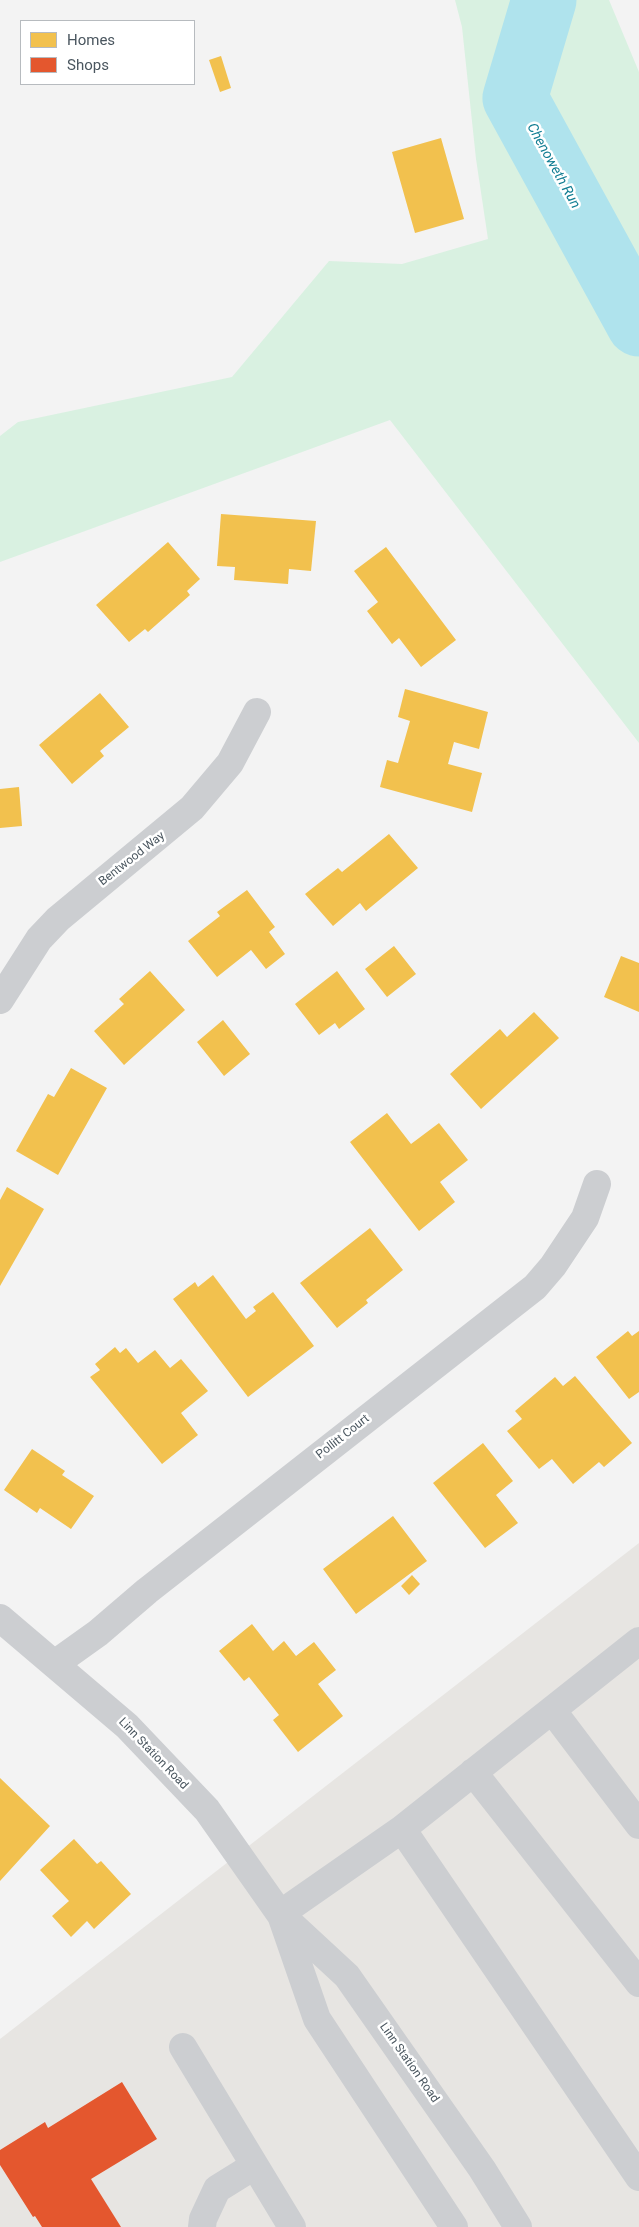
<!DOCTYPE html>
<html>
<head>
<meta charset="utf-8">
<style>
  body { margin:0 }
  #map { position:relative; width:639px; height:2227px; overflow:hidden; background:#f3f3f3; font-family:Roboto,sans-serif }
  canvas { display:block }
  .legend { position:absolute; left:20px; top:20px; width:175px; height:65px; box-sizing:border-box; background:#fff; border:1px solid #b7bbbf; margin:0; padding:6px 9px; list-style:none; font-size:15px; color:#4a565f }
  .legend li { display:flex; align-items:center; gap:10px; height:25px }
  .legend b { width:25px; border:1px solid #b7bbbf }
</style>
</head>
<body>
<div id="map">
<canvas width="639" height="2227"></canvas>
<ul class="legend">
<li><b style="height:14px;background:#f2c14e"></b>Homes</li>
<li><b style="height:14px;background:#e4572e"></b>Shops</li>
</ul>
</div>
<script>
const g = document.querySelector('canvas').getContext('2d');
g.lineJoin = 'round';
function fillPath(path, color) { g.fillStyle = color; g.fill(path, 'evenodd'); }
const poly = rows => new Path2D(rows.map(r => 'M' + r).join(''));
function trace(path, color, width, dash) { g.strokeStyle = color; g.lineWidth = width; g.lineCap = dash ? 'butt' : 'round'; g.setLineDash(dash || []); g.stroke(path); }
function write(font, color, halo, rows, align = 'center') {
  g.font = font + ' Roboto,sans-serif'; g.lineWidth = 5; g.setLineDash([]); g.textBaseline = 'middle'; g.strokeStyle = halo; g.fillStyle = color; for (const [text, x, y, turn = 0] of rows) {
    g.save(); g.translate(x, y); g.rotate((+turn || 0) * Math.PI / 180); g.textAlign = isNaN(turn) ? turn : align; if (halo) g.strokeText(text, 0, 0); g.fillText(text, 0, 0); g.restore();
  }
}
fillPath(poly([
  [639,1543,639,2227,0,2227,0,2039]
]), '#e7e5e2');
fillPath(poly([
  [455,0,609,0,639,72,639,743,390,420,0,562,0,436,18,422,232,377,329,261,402,264,488,239,476,159,462,27]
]), '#d9f1e1');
fillPath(poly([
  [221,56,231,88,220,92,209,60],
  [441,138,464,219,415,233,392,152],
  [221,514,316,521,311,571,289,569,288,584,234,580,235,567,217,566],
  [168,542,200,579,187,591,190,595,148,632,145,629,129,642,96,605],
  [386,547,456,640,421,667,399,638,392,644,367,611,378,602,354,571],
  [405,689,488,712,479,749,454,742,448,764,482,773,472,812,380,787,387,760,398,763,410,721,398,717],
  [100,693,129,727,100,751,104,756,72,784,39,745],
  [19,787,22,826,0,828,0,789],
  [389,834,418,868,366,911,360,903,333,926,305,894,338,868,342,872],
  [247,890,275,927,269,932,285,954,266,969,251,950,217,977,188,941,220,916,217,912],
  [394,946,416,974,387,997,365,969],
  [621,956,639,963,639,1012,604,997],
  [150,971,185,1010,124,1065,94,1031,124,1004,119,999],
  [337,971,365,1009,339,1029,335,1023,319,1035,295,1004],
  [534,1012,559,1038,481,1109,450,1074,500,1029,507,1037],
  [223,1020,250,1054,224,1076,197,1042],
  [71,1068,107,1088,58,1175,16,1151,48,1094,54,1097],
  [387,1113,411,1144,439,1123,468,1160,440,1182,455,1202,419,1231,350,1142],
  [7,1187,44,1209,0,1286,0,1200],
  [370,1228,403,1270,366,1300,368,1303,337,1328,300,1283],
  [213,1275,246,1319,256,1311,253,1307,273,1292,314,1346,248,1397,173,1299,195,1282,198,1287],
  [628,1331,632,1336,639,1331,639,1392,629,1399,596,1357],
  [115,1347,120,1353,126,1348,138,1363,155,1350,170,1368,181,1359,208,1391,181,1413,198,1435,162,1464,90,1377,100,1370,95,1364],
  [575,1376,632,1443,604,1467,599,1462,573,1484,552,1459,539,1469,507,1431,522,1419,515,1411,555,1377,563,1386],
  [483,1443,513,1481,496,1495,518,1523,485,1548,433,1483],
  [32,1449,65,1471,62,1475,94,1496,71,1529,40,1508,37,1513,4,1490],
  [393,1516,427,1561,356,1614,323,1569],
  [412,1575,420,1584,409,1595,401,1586],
  [252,1624,273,1651,284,1641,296,1656,314,1642,336,1670,318,1684,343,1716,298,1752,273,1720,279,1715,249,1677,244,1681,219,1651],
  [0,1778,50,1826,0,1881],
  [74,1839,97,1864,101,1861,131,1894,94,1929,87,1921,71,1937,52,1916,69,1901,40,1870]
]), '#f2c14e');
fillPath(poly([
  [122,2082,157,2139,91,2179,121,2227,42,2227,35,2216,33,2217,0,2165,0,2150,45,2122,48,2128]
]), '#e4572e');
trace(poly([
  [544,0,515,98,639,324]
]), '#afe3ed', 65);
trace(poly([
  [0,1000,39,939,58,919,192,808,230,763,257,712],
  [0,1618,127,1726,207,1810,280,1914,347,1976,482,2169,518,2227],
  [639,1641,402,1829,639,2177],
  [56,1663,98,1633,147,1591,535,1287,553,1266,585,1218,597,1184],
  [552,1710,639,1825],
  [473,1772,639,1983],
  [280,1914,402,1829],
  [282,1918,317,2019,454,2227],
  [183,2047,292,2227],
  [202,2227,203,2219,217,2189,254,2166]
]), '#ccced1', 28);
write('12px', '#4a565f', '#fff', [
  ["Bentwood Way",132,859,-38],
  ["Pollitt Court",343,1437,-38],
  ["Linn Station Road",153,1754,46],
  ["Linn Station Road",409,2063,55]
]);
write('italic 14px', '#127e93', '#fff', [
  ["Chenoweth Run",553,166,61]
]);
</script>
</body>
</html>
